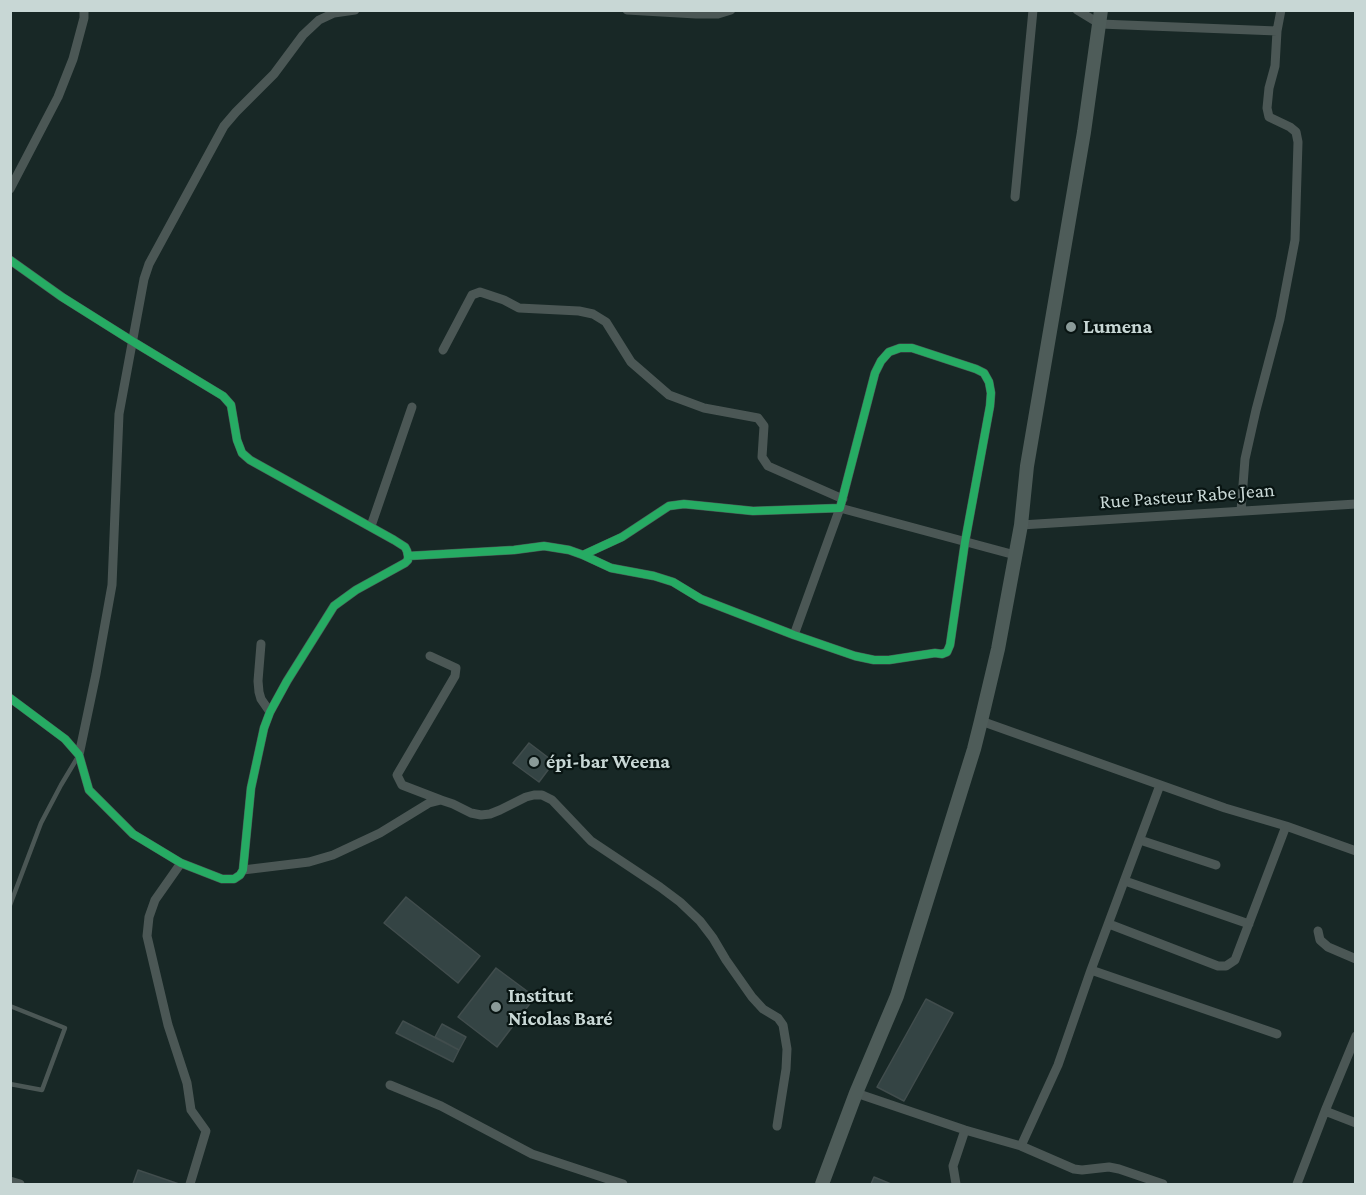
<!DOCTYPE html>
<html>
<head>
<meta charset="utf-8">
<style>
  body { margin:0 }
  #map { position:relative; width:1366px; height:1195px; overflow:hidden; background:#182826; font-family:"Crimson Pro",serif }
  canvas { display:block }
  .frame { position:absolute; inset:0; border:12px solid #c8d7d5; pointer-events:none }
</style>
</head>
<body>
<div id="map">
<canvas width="1366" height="1195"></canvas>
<div class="frame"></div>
</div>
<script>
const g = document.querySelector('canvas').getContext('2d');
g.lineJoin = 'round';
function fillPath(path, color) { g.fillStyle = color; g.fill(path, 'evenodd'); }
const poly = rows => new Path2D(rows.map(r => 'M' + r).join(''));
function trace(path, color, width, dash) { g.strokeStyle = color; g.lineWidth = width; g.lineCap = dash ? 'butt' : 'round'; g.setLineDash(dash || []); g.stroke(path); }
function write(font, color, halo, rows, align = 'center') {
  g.font = font + ' "Crimson Pro",serif'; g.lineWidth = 4.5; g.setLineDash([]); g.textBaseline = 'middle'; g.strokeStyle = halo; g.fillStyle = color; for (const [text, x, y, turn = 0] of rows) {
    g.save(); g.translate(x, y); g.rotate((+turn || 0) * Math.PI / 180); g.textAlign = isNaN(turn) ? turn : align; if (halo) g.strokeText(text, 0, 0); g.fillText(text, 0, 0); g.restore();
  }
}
const building = poly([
  [529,743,554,762,539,782,513,763,529,743],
  [406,897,480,956,458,983,384,923,406,897],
  [496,968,535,997,497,1047,458,1017,496,968],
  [926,999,953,1013,904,1101,877,1087,926,999],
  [403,1021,459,1050,453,1062,396,1033,403,1021],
  [442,1024,466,1037,459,1050,435,1037,442,1024],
  [138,1170,179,1184,133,1184,138,1170],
  [874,1177,891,1184,871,1184,874,1177]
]);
fillPath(building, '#344444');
trace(building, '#414d4d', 1.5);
trace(poly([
  [10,905,41,823,61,785,79,755],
  [10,1006,65,1028,42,1090,10,1084]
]), '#4b5755', 4.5);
trace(poly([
  [627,10,696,14,718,14,731,10],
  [1077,10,1100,24,1277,31],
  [10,189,58,97,73,59,84,18,84,10],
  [1015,197,1033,10],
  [10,260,62,297,132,341,223,396,231,405,237,440,242,453,250,460,394,540,405,547,407,551,408,556,408,560,405,563,356,590,334,606,287,681,270,712,264,728,251,788,243,870,240,875,234,879,222,879,181,863,133,834,89,790,79,755,65,739,10,698],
  [443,350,472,295,480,292,504,300,519,308,579,311,593,314,606,322,631,362,669,395,704,408,758,418,764,426,762,457,768,466,843,499],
  [1241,511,1245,459,1256,410,1280,319,1295,240,1298,142,1296,132,1290,127,1269,117,1267,108,1269,88,1275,66,1277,31,1281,10],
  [1021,525,1356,504],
  [371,526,412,407],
  [408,556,514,550,544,546,569,550,583,555,611,568,654,576,673,582,701,599,794,635,855,656,874,660,889,660,935,653,942,654,947,652,950,645,965,542,990,406,991,393,989,382,984,373,976,369,912,348,900,348,889,352,881,361,875,373,840,508,753,511,684,504,669,506,622,537,583,555],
  [794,635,840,508,1015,555],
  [261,644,258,681,259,692,261,699,270,712],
  [430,656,456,668,455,676,397,775,402,785,441,800],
  [981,721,1225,808,1286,826,1356,851],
  [79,755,96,674,112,585,119,414,144,279,149,264,224,126,236,112,274,74,303,35,319,20,334,13,355,10],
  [1140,840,1216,865],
  [181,863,155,900,149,917,147,936,168,1025,187,1083,191,1110,206,1131,190,1184],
  [243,870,309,862,333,855,380,833,429,803,441,800,453,804,471,813,481,815,490,814,500,810,526,797,534,795,542,795,552,800,591,841,660,887,680,902,700,921,713,938,726,960,752,997,763,1009,778,1018,783,1025,787,1049,786,1069,777,1126],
  [1125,881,1249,924],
  [1109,924,1218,966,1226,966,1235,960,1286,826],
  [1318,931,1320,940,1328,947,1356,959],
  [1091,970,1277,1034],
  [1356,1036,1325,1111,1356,1123],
  [390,1085,441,1106,532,1154,623,1184],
  [856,1093,965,1130,1021,1146,1074,1169,1082,1170,1109,1167,1119,1169,1163,1184],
  [1021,1146,1058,1065,1091,970,1160,785],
  [10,1181,20,1184],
  [956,1184,953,1166,965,1130],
  [1297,1184,1325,1111]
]), '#4b5755', 9);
trace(poly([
  [822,1184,856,1093,897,996,974,749,981,721,998,649,1021,525,1027,466,1084,132,1101,10]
]), '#4e5c59', 14);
trace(poly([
  [10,260,62,297,132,341,223,396,231,405,237,440,242,453,250,460,394,540,405,547,407,551,408,556,408,560,405,563,356,590,334,606,287,681,270,712,264,728,251,788,243,870,240,875,234,879,222,879,181,863,133,834,89,790,79,755,65,739,10,698],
  [408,556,514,550,544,546,569,550,583,555,611,568,654,576,673,582,701,599,794,635,855,656,874,660,889,660,935,653,942,654,947,652,950,645,965,542,990,406,991,393,989,382,984,373,976,369,912,348,900,348,889,352,881,361,875,373,840,508,753,511,684,504,669,506,622,537,583,555]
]), '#26ab63', 8);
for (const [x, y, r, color] of [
  [1071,327,6,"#8a9a98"],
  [534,762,6,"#8a9a98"],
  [496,1007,6,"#8a9a98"]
]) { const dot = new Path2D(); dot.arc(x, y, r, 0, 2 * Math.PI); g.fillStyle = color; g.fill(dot); trace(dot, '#081412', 2); }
write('bold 20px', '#c8d7d5', '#081412', [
  ["Lumena",1083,327],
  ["épi-bar Weena",546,762],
  ["Institut",508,996],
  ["Nicolas Baré",508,1019]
], 'left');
write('20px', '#c8d7d5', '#081412', [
  ["Rue Pasteur Rabe Jean",1187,496,-4]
]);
</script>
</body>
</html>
